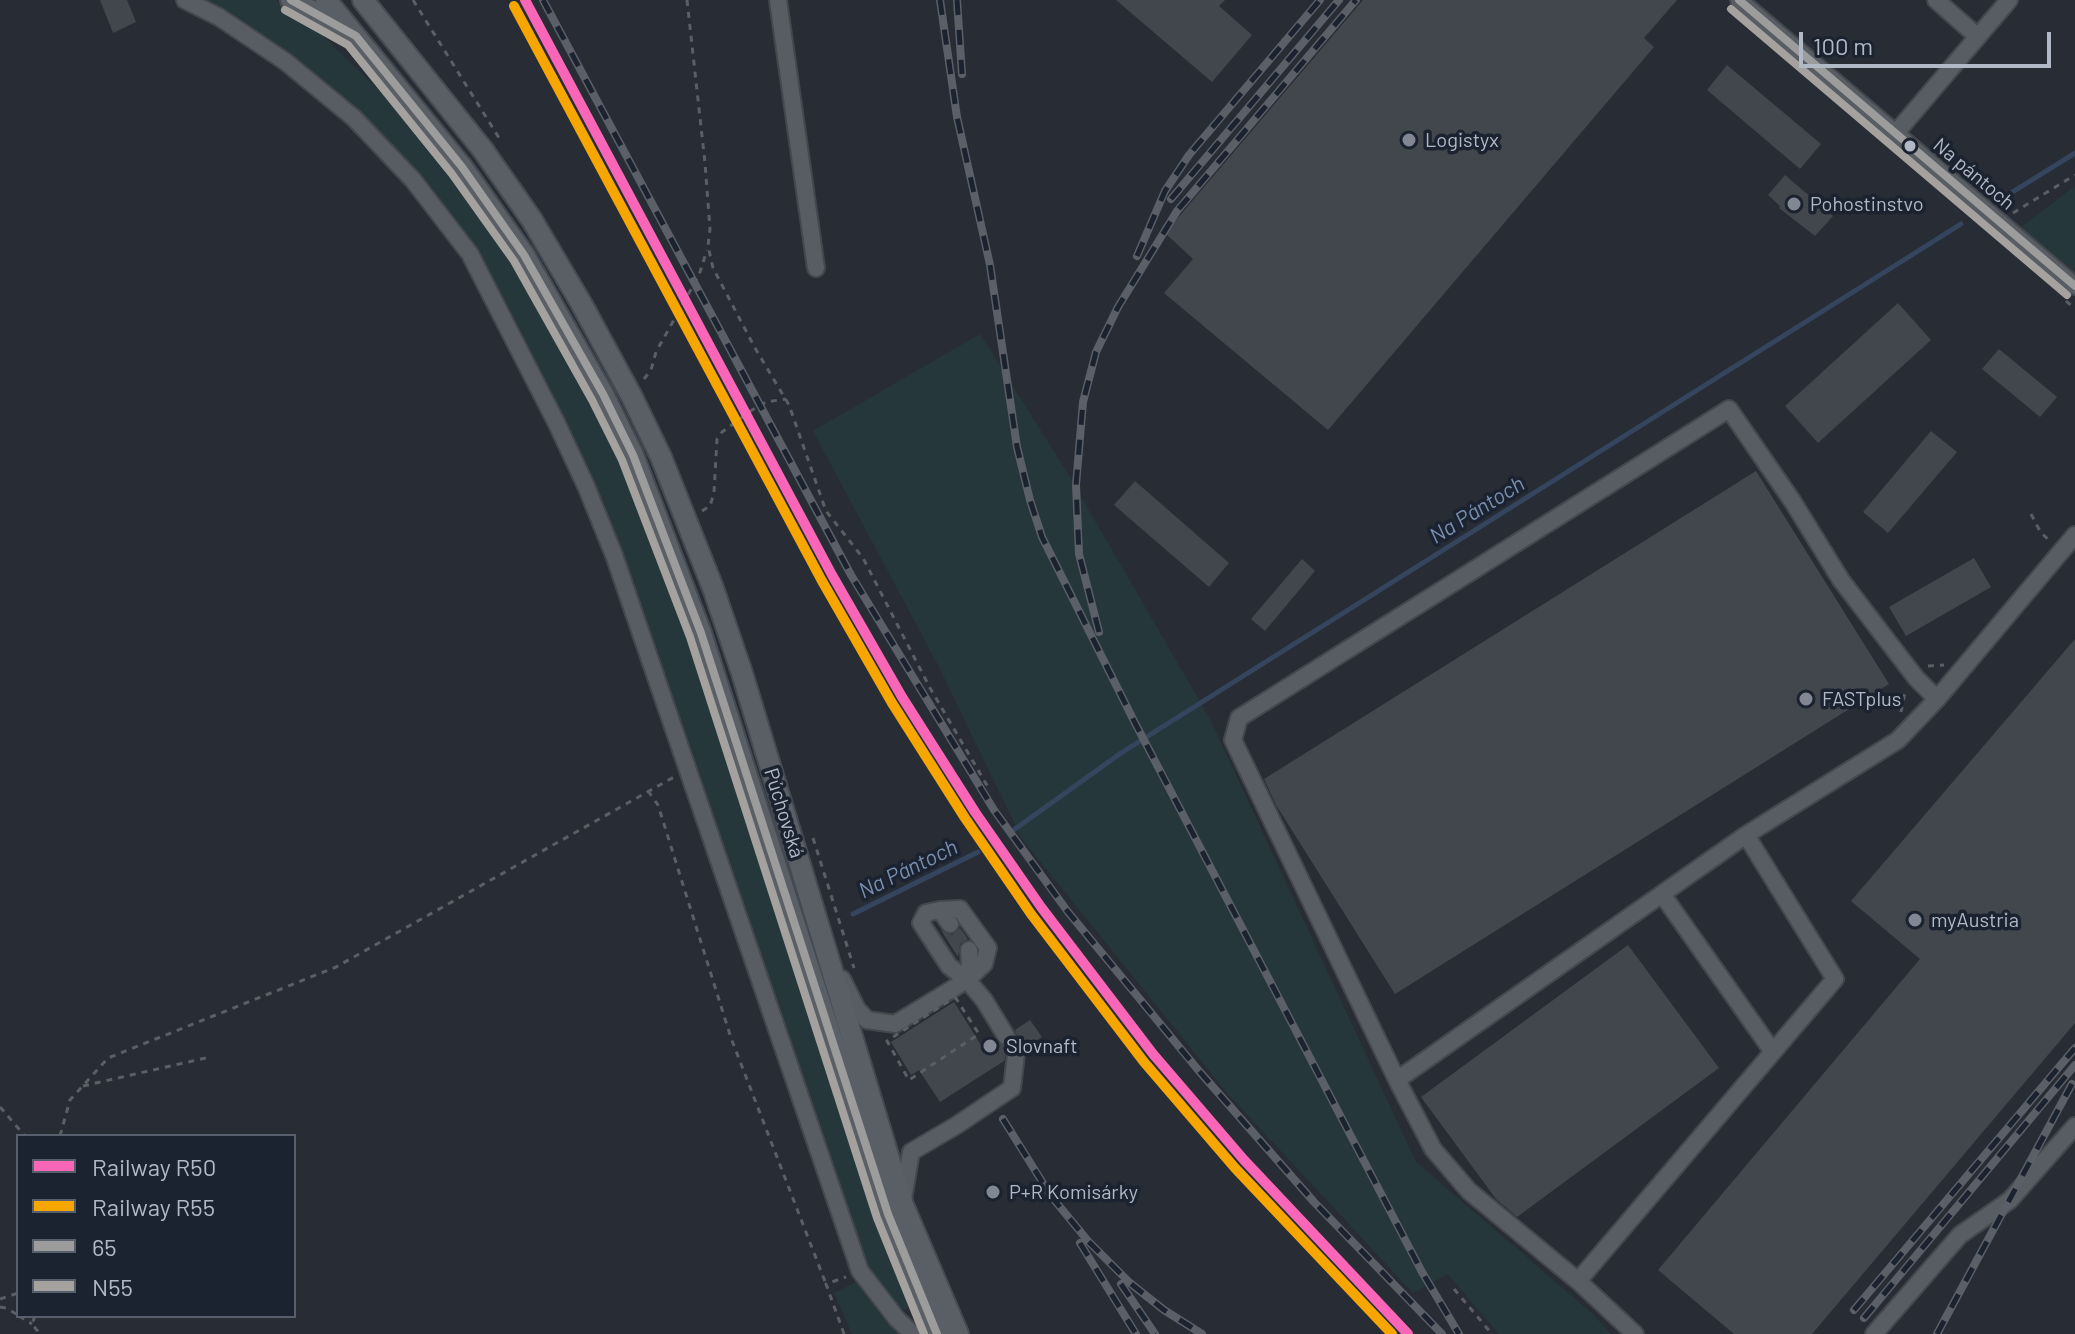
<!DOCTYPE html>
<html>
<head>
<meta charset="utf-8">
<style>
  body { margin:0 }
  #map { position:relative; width:2075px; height:1334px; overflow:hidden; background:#282d35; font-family:Barlow,sans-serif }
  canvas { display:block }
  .legend { position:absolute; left:16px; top:1134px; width:280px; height:184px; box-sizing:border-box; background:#1b2330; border:2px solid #575f6c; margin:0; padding:10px 14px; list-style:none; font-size:24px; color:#b1b9c7 }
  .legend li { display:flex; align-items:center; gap:16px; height:40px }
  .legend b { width:40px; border:2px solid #575f6c }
  .scale { position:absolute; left:1799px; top:32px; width:252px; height:36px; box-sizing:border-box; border:4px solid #b1b9c7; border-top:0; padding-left:10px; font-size:24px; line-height:28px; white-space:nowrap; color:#b1b9c7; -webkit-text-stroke:6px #1b2330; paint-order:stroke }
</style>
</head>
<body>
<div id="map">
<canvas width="2075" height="1334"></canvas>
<ul class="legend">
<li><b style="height:10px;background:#fa66b7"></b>Railway R50</li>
<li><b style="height:10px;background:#f7a600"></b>Railway R55</li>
<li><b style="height:10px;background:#9c9c9c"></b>65</li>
<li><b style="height:10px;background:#a4a19f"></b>N55</li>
</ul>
<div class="scale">100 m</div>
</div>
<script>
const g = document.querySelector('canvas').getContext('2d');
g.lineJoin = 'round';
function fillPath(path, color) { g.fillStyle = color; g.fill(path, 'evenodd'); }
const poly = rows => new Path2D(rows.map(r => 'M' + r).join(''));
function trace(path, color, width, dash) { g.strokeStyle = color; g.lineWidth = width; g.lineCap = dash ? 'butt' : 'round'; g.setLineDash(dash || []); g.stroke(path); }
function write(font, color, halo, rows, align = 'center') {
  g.font = font + ' Barlow,sans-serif'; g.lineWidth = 7; g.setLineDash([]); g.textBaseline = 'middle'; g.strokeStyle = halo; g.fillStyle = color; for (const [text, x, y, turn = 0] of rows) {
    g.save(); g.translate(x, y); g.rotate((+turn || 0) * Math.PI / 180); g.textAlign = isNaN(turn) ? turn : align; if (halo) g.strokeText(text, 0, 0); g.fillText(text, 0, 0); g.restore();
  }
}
fillPath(poly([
  [201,0,275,0,306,20,378,89,454,174,510,254,582,374,636,489,673,583,824,1043,866,1184,910,1300,910,1306,905,1310,892,1303,871,1271,857,1238,685,731,610,522,551,391,483,259,435,195,357,110],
  [2075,186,2075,273,2021,227],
  [980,334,1065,469,1209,717,1416,1162,1593,1314,1611,1334,1499,1334,1448,1274,1413,1293,1228,1094,1022,839,938,665,813,431],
  [857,1282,884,1319,900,1334,852,1334,834,1293]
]), '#25373b');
trace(poly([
  [1998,201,2075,153],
  [1015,829,1121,753,1961,224],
  [853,914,978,852]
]), '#35455e', 5);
fillPath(poly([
  [100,0,127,0,136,22,113,33],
  [1116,0,1225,0,1219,6,1252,35,1212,82],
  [1363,0,1677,0,1644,38,1654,47,1328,430,1164,293,1193,259,1165,233],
  [1727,65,1821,144,1800,169,1707,90],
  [1785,175,1833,216,1815,236,1779,208,1780,206,1768,195],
  [1898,303,1931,340,1818,443,1785,406],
  [1999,349,2057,397,2040,417,1982,369],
  [1931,431,1957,452,1888,533,1863,512],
  [1756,471,1889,684,1395,994,1276,805,1264,779],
  [1135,481,1229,563,1209,587,1114,505],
  [1974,558,1991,587,1906,636,1889,607],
  [1302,559,1315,571,1265,631,1251,619],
  [2075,639,2075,1023,1812,1334,1734,1334,1658,1270,1920,959,1851,901],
  [960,928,968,939,960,944,958,957,941,930,952,935],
  [1628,945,1719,1068,1517,1217,1496,1199,1421,1097],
  [954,1002,984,1050,997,1042,1008,1047,1004,1061,940,1102,919,1070,911,1075,891,1042],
  [1030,1020,1042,1037,1025,1048,1014,1044,1017,1036,1015,1030]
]), '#42474e');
const minor = poly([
  [185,0,219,17,286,62,354,118,413,180,470,254,557,424,586,486,614,555,860,1271,897,1319,913,1334],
  [778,0,816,268],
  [1739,0,2075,286],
  [1936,0,1978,37],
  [1895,134,2009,0],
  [1746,835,1397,1080,1233,740,1239,718,1729,409,1793,502,1841,580,1916,678,1937,699],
  [1662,894,1773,1052],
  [940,910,960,909,988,948,984,964,967,980],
  [950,924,940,910,926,913,921,923,949,966,967,980],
  [842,979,857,1009,867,1020,895,1024,967,980,984,1000,1006,1036],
  [967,980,970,966,969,950],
  [1397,1080,1433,1149,1469,1191,1578,1281],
  [903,1199,911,1152,957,1125,1012,1088,1016,1054],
  [1635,1334,1578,1281,1835,979,1746,835,1898,740,1937,699,2075,535],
  [1874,1334,1960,1235,2010,1200,2075,1126]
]);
const major = poly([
  [291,0,346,30],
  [326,0,462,167,524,255,603,394,633,455,701,633,888,1214,937,1334],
  [363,0,483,150,532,220,581,303,632,397,661,457,713,588,742,673,903,1205,958,1334]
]);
trace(minor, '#44484e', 20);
trace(major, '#454a52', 24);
trace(poly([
  [413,0,501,141],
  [687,0,705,163,710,229,708,246,713,268,755,348,789,405,826,511,863,558,930,688,988,787],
  [2013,213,2075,175],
  [2066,301,2075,309],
  [644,379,651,370,656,352,699,275,707,250],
  [702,511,710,506,714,493,717,439,722,432,752,410,766,402,786,399],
  [2031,514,2041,533,2049,540],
  [1928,666,1944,665],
  [1901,712,1905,692],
  [648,791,658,805,731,1038,826,1284],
  [813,838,854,968],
  [955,997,979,1034,909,1080,887,1041,955,997],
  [83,1086,210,1057],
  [0,1107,25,1136],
  [60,1136,70,1100,108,1058,336,967,674,777],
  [1454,1289,1492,1334],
  [0,1299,18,1293],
  [0,1307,6,1308,18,1315],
  [19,1316,32,1324],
  [35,1316,32,1324,40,1334],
  [844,1334,826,1284,846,1277]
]), '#5a5f66', 3, [6, 6]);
trace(minor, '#585c63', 16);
trace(major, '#5a5e65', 20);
const rail = poly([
  [543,0,851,575,994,810,1068,912,1199,1071,1314,1202,1442,1334],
  [940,0,957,117,990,265,1017,447,1030,500,1042,537,1134,721,1422,1272,1459,1334],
  [957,0,962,74],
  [1171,199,1339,0],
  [1137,256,1165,191,1189,155,1320,0],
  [1099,632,1079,554,1076,485,1083,402,1096,352,1118,307,1177,211,1356,0],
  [1003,1119,1051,1196,1088,1241,1130,1283,1164,1310,1202,1334],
  [1080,1243,1136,1334],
  [1121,1284,1155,1334],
  [1854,1310,2075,1048],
  [1864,1318,2075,1065],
  [1937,1334,2072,1084]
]);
trace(rail, '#5b5f67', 8);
trace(rail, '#1b2330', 5, [15]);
trace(poly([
  [291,0,356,36,462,167,524,255,603,394,633,455,701,633,888,1214,937,1334],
  [1739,0,2075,286]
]), '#9c9c9c', 8);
trace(poly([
  [1731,9,2067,295],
  [285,10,348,45,452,174,514,261,592,400,622,460,690,637,877,1218,924,1334]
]), '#a4a19f', 8);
trace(poly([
  [525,0,832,575,902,697,975,812,1041,907,1153,1054,1244,1160,1408,1334]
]), '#fa66b7', 10);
trace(poly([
  [514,6,822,581,892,703,965,818,1031,914,1144,1062,1235,1168,1392,1334]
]), '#f7a600', 10);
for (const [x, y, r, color] of [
  [1409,140,8,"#818894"],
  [1910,146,7,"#b1b9c7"],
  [1794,204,8,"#818894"],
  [1806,699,8,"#818894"],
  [1915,920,8,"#818894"],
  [990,1046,8,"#818894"],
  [993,1192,8,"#818894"]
]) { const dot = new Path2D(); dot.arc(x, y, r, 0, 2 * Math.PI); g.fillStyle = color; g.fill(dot); trace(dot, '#1b2330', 3); }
write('20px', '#b1b9c7', '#1b2330', [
  ["Logistyx",1425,140],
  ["Pohostinstvo",1810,204],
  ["FASTplus",1822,699],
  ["myAustria",1931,920],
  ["Slovnaft",1006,1046],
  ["P+R Komisárky",1009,1192]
], 'left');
write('20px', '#b1b9c7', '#1b2330', [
  ["Na pántoch",1974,174,40],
  ["Púchovská",784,813,73]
]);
write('italic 22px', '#798eaf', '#1b2330', [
  ["Na Pántoch",1477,510,-32],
  ["Na Pántoch",908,869,-26]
]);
</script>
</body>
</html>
